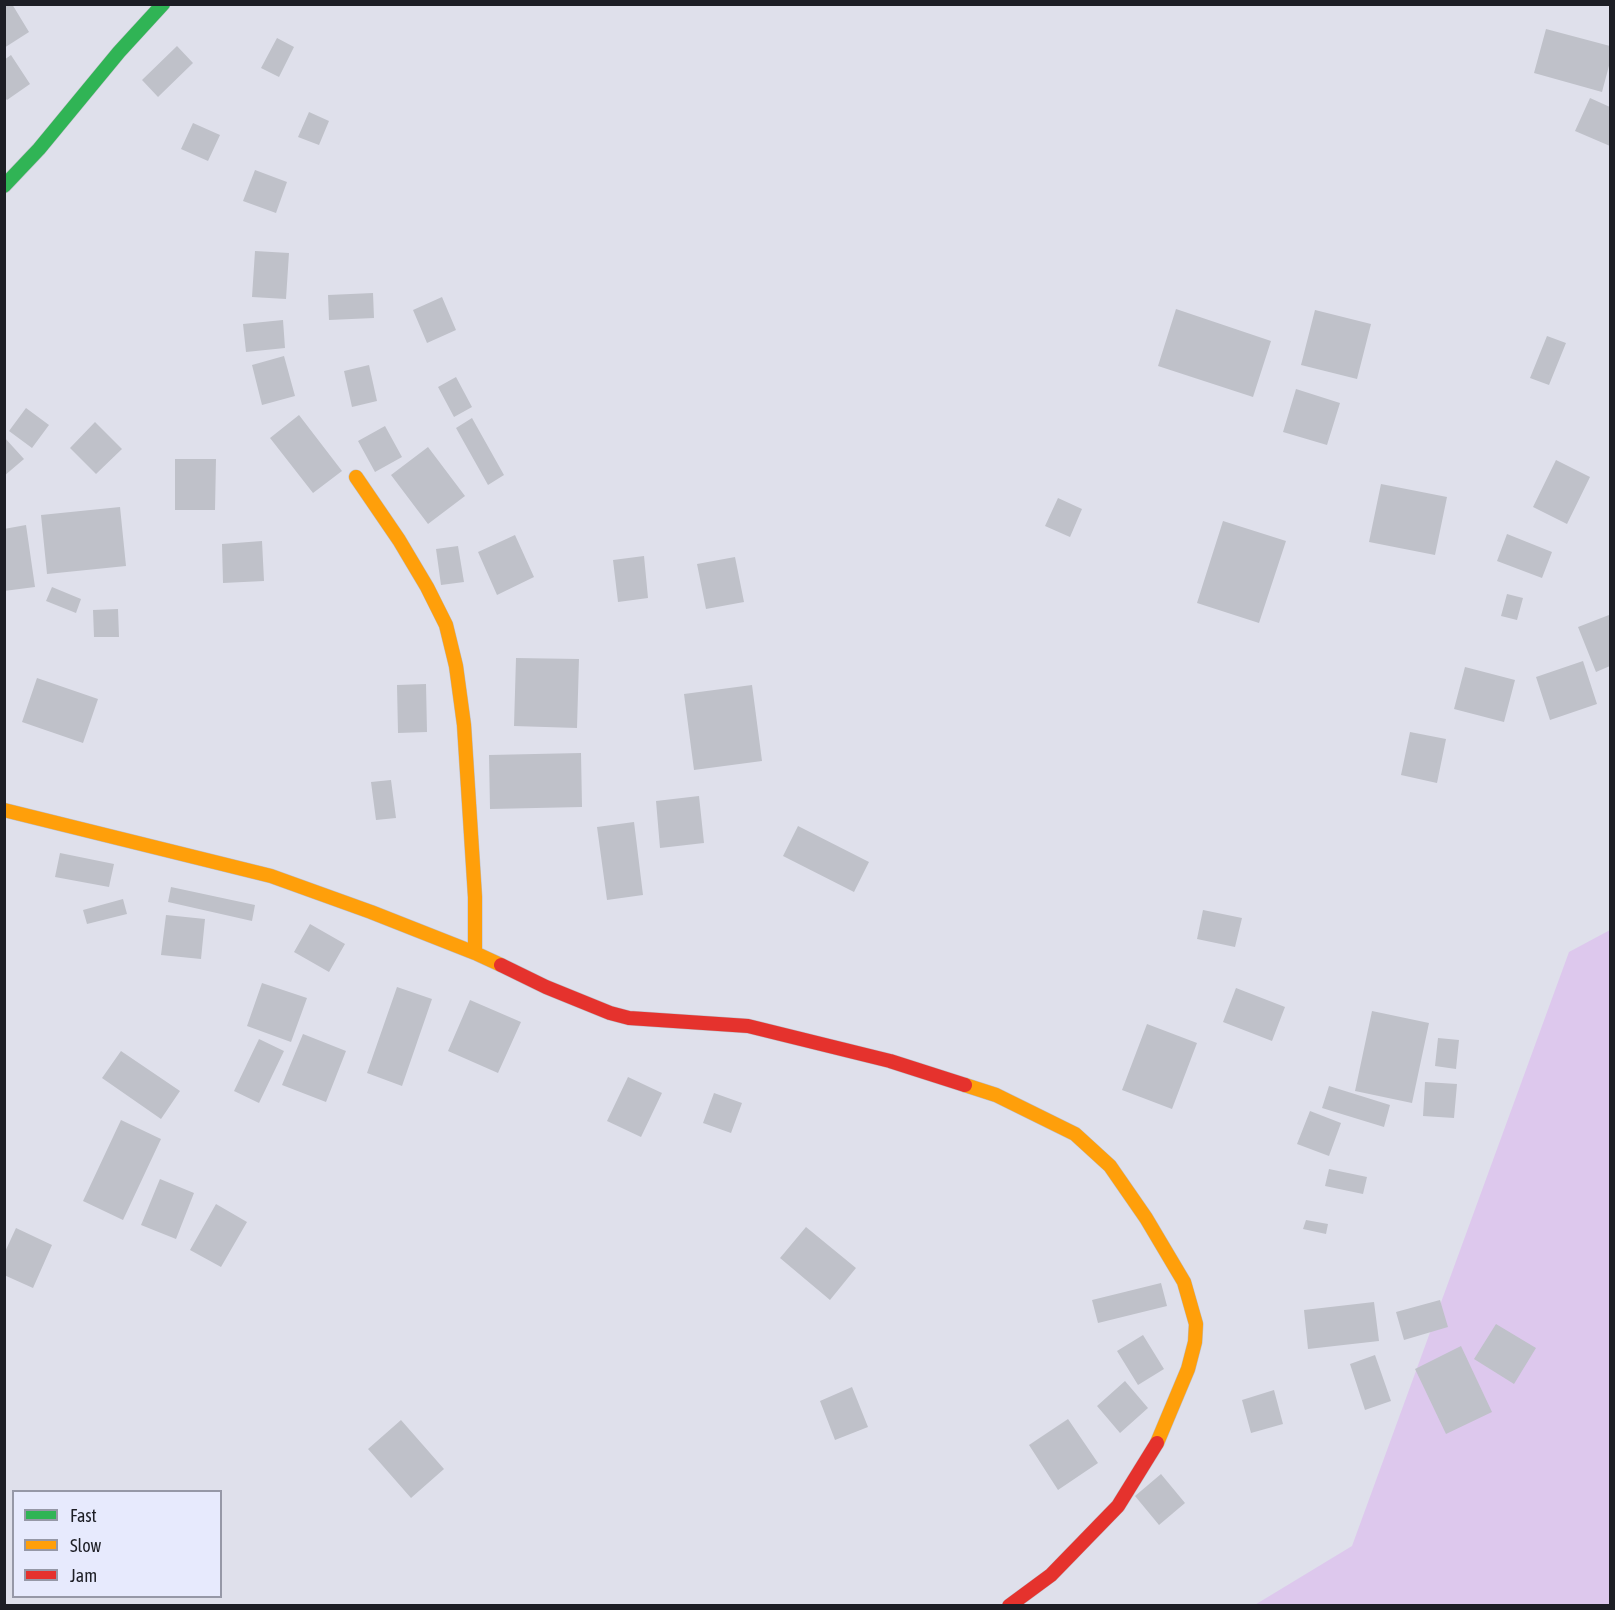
<!DOCTYPE html>
<html>
<head>
<meta charset="utf-8">
<style>
  body { margin:0 }
  #map { position:relative; width:1615px; height:1610px; overflow:hidden; background:#dfe0eb; font-family:"Asap Condensed",sans-serif }
  canvas { display:block }
  .frame { position:absolute; inset:0; border:6px solid #1d1e25; pointer-events:none }
  .legend { position:absolute; left:12px; top:1490px; width:210px; height:108px; box-sizing:border-box; background:#e7eafd; border:2px solid #9698a7; margin:0; padding:8px 10px; list-style:none; font-size:18px; color:#1d1e25 }
  .legend li { display:flex; align-items:center; gap:12px; height:30px }
  .legend b { width:30px; border:2px solid #9698a7 }
</style>
</head>
<body>
<div id="map">
<canvas width="1615" height="1610"></canvas>
<div class="frame"></div>
<ul class="legend">
<li><b style="height:8px;background:#30b455"></b>Fast</li>
<li><b style="height:8px;background:#ff9f0a"></b>Slow</li>
<li><b style="height:8px;background:#e5322d"></b>Jam</li>
</ul>
</div>
<script>
const g = document.querySelector('canvas').getContext('2d');
g.lineJoin = 'round';
function fillPath(path, color) { g.fillStyle = color; g.fill(path, 'evenodd'); }
const poly = rows => new Path2D(rows.map(r => 'M' + r).join(''));
function trace(path, color, width, dash) { g.strokeStyle = color; g.lineWidth = width; g.lineCap = dash ? 'butt' : 'round'; g.setLineDash(dash || []); g.stroke(path); }
fillPath(poly([
  [1610,930,1610,1605,1253,1606,1352,1546,1569,952]
]), '#ddc8ed');
fillPath(poly([
  [4,4,12,4,29,32,4,48],
  [1546,29,1610,46,1610,62,1602,92,1534,73],
  [277,38,294,47,279,77,261,68],
  [177,46,193,63,158,97,142,80],
  [11,55,30,84,7,100,4,97,4,60],
  [1590,98,1610,107,1610,146,1575,131],
  [309,112,329,121,319,145,298,137],
  [193,123,220,135,208,161,181,149],
  [255,170,287,182,276,213,243,201],
  [255,251,289,253,286,299,252,297],
  [373,293,374,318,329,320,328,295],
  [442,297,456,330,427,343,413,310],
  [1176,309,1271,341,1253,397,1158,366],
  [1315,310,1371,324,1357,379,1301,365],
  [283,320,285,348,246,352,243,324],
  [1547,336,1566,343,1549,385,1530,378],
  [284,356,295,396,262,405,252,365],
  [369,365,377,401,352,407,344,371],
  [456,377,472,407,454,417,438,387],
  [1296,389,1340,403,1327,445,1283,432],
  [26,408,49,425,32,448,9,431],
  [299,415,342,471,313,493,270,438],
  [472,418,504,475,488,485,456,428],
  [95,422,122,449,96,474,70,448],
  [385,426,402,457,375,472,358,441],
  [4,437,24,459,4,476],
  [428,447,465,496,428,524,391,475],
  [175,459,216,459,215,510,175,510],
  [1556,460,1590,477,1567,524,1533,507],
  [1381,484,1447,497,1435,555,1369,542],
  [1058,498,1082,509,1070,537,1045,526],
  [120,507,126,566,47,574,41,515],
  [1223,521,1286,541,1259,623,1197,603],
  [26,525,35,587,4,591,4,529],
  [1507,534,1552,552,1542,578,1497,561],
  [515,535,534,577,497,595,478,552],
  [262,541,264,581,223,583,222,544],
  [458,546,464,582,441,585,436,549],
  [644,556,648,598,618,602,613,560],
  [735,557,744,602,706,609,697,564],
  [52,587,81,599,76,613,46,601],
  [1507,594,1523,598,1517,620,1501,616],
  [118,609,119,637,94,637,93,610],
  [1609,615,1610,619,1610,666,1596,672,1578,627],
  [516,658,579,659,577,728,514,726],
  [1583,661,1597,704,1550,720,1536,677],
  [1465,667,1515,680,1504,722,1454,709],
  [37,678,98,699,83,743,22,722],
  [426,684,427,732,398,733,397,685],
  [752,685,762,761,694,770,684,694],
  [1410,732,1446,739,1437,783,1401,775],
  [581,753,582,807,490,809,489,755],
  [391,780,396,818,376,820,371,782],
  [699,796,704,843,660,848,656,801],
  [634,822,643,895,607,900,597,827],
  [798,826,869,862,854,892,783,856],
  [60,853,114,864,109,887,55,877],
  [171,887,255,905,252,921,168,902],
  [123,899,127,914,87,924,83,910],
  [1203,910,1242,918,1235,947,1197,939],
  [166,915,205,919,201,959,161,955],
  [310,924,345,944,329,972,294,952],
  [262,983,307,998,291,1042,247,1026],
  [397,987,432,999,402,1086,367,1073],
  [1236,988,1285,1007,1272,1041,1223,1022],
  [470,1000,521,1022,498,1073,448,1051],
  [1372,1011,1429,1023,1412,1103,1355,1091],
  [1147,1024,1197,1043,1172,1109,1122,1090],
  [303,1034,346,1051,326,1102,282,1085],
  [1438,1038,1459,1040,1456,1069,1435,1066],
  [259,1039,284,1051,259,1103,234,1091],
  [121,1051,180,1091,161,1119,102,1078],
  [628,1077,662,1093,641,1137,607,1121],
  [1425,1082,1457,1084,1454,1118,1423,1116],
  [1329,1086,1390,1105,1384,1127,1322,1108],
  [714,1093,742,1103,731,1133,703,1123],
  [1310,1111,1341,1123,1329,1156,1297,1144],
  [121,1120,161,1139,123,1220,83,1201],
  [1329,1169,1367,1177,1363,1194,1325,1186],
  [160,1179,194,1193,176,1239,141,1225],
  [216,1204,247,1222,221,1267,190,1250],
  [1306,1220,1328,1224,1326,1234,1303,1229],
  [806,1227,856,1268,830,1300,780,1258],
  [16,1228,52,1245,33,1288,4,1275,4,1254],
  [1161,1283,1167,1306,1098,1323,1092,1300],
  [1440,1300,1448,1327,1404,1340,1396,1312],
  [1374,1302,1379,1341,1308,1349,1304,1310],
  [1496,1324,1536,1348,1514,1384,1474,1359],
  [1143,1335,1164,1369,1138,1385,1117,1351],
  [1461,1346,1492,1412,1446,1434,1415,1369],
  [1375,1355,1391,1401,1365,1410,1350,1364],
  [1125,1381,1148,1408,1120,1433,1097,1406],
  [852,1387,868,1427,835,1440,820,1401],
  [1274,1390,1283,1424,1251,1433,1242,1400],
  [1068,1419,1098,1463,1058,1490,1029,1445],
  [401,1420,444,1469,411,1498,368,1449],
  [1161,1474,1185,1503,1159,1525,1135,1496]
]), '#bfc1c9');
const fast = poly([
  [4,186,39,149,119,52,163,4]
]);
const slow = poly([
  [356,477,399,540,427,587,446,625,456,666,464,725,475,897,475,953],
  [4,810,271,876,371,912,475,953,501,965],
  [965,1085,996,1095,1075,1134,1110,1166,1146,1218,1184,1282,1196,1324,1195,1342,1188,1369,1157,1443]
]);
const jam = poly([
  [501,965,546,987,610,1013,629,1018,748,1026,890,1061,965,1085],
  [1009,1606,1051,1575,1118,1506,1157,1443]
]);
trace(fast, '#bcbdc5', 15);
trace(slow, '#bcbdc5', 15);
trace(jam, '#bcbdc5', 15);
trace(fast, '#30b455', 14);
trace(slow, '#ff9f0a', 14);
trace(jam, '#e5322d', 14);
</script>
</body>
</html>
